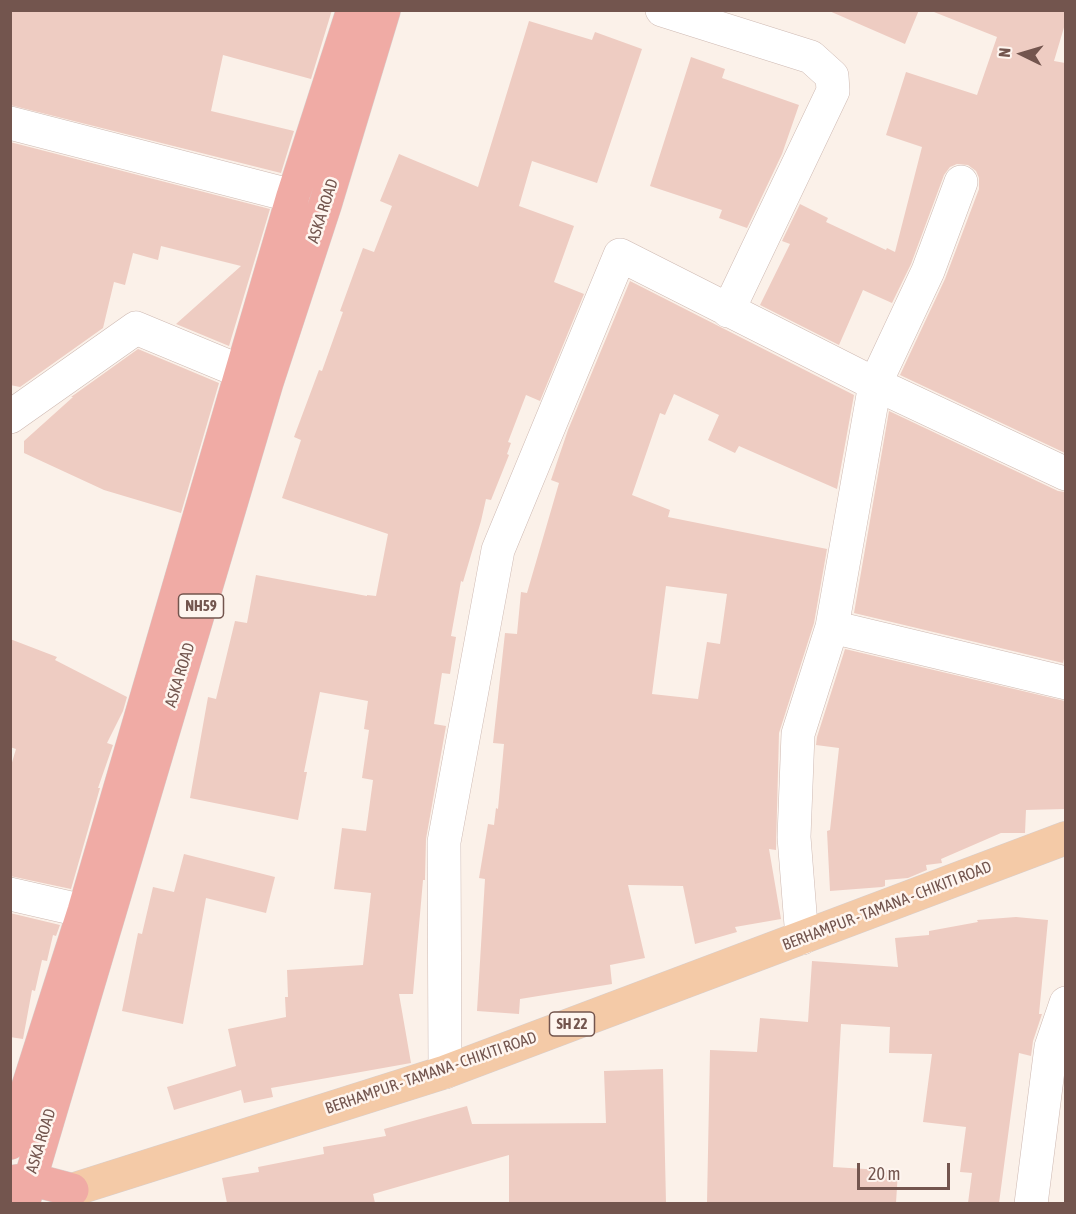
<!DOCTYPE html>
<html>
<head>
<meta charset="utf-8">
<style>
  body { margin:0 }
  #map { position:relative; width:1076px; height:1214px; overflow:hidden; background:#fbf1e9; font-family:"Asap Condensed",sans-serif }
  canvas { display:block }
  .frame { position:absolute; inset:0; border:12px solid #73554e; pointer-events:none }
  .north { position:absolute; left:992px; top:24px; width:60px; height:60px; -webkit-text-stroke:4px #fef5ef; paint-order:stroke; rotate:275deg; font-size:16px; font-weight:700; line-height:24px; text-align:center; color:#73554e }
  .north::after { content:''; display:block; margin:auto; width:21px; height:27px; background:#73554e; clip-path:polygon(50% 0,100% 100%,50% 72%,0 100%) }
  .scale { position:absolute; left:857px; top:1163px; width:93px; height:27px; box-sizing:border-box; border:3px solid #73554e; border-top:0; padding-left:8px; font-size:18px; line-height:21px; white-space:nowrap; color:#73554e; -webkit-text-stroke:4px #fef5ef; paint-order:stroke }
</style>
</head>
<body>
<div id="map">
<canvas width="1076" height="1214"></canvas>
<div class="frame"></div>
<div class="north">N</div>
<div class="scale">20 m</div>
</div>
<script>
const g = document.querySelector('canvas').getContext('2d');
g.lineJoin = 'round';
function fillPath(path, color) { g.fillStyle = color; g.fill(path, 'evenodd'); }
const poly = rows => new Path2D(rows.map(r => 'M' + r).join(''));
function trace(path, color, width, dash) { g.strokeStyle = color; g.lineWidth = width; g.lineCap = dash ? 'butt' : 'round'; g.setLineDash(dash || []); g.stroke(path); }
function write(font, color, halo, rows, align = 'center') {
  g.font = font + ' "Asap Condensed",sans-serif'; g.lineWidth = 5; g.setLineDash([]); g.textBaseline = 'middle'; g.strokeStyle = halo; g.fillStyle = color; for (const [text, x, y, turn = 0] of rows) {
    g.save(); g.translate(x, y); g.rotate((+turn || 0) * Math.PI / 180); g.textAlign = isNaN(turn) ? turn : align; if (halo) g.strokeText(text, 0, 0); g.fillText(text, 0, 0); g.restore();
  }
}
fillPath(poly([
  [10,10,332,10,311,79,223,55,211,111,294,131,281,173,10,105],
  [827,10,919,10,905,44],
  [935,10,1065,10,1065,24,1054,61,1065,63,1065,453,900,375,945,279,979,189,979,178,976,171,968,165,957,164,950,167,944,175,911,264,892,303,863,290,839,345,760,305,790,244,782,241,800,204,828,218,826,222,886,250,887,248,895,252,922,147,886,135,906,72,977,95,997,37,934,12],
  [529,21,592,40,595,32,642,49,597,183,532,161,519,206,574,226,554,282,584,294,540,401,526,395,508,442,511,443,507,454,509,455,491,500,486,499,481,521,463,582,461,581,451,636,456,637,450,674,442,673,434,724,446,726,426,839,425,877,425,880,423,880,413,994,399,994,411,1063,271,1088,273,1097,244,1103,241,1090,174,1110,167,1087,236,1066,228,1029,286,1017,285,997,288,997,287,970,363,965,371,893,334,889,342,828,366,831,373,780,362,778,369,730,364,729,368,701,320,692,304,772,307,772,298,820,190,798,208,697,216,699,235,621,247,623,256,575,367,596,367,595,376,596,388,534,282,498,301,440,294,437,319,370,322,371,343,312,340,311,363,248,374,252,392,206,380,201,399,154,478,187],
  [691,57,725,69,722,78,799,105,782,154,747,228,719,218,722,210,650,186],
  [10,142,270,209,229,346,176,324,241,266,161,246,158,260,133,253,125,285,114,282,103,328,20,387,10,385],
  [630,281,854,395,837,489,739,446,735,453,708,440,719,415,674,394,665,415,660,413,632,495,670,510,668,517,827,549,814,623,779,733,776,848,776,850,769,849,781,919,735,927,737,932,695,944,683,886,628,885,645,958,610,965,612,984,520,999,519,1014,477,1011,485,879,479,878,488,824,494,825,496,808,498,809,504,744,493,743,505,633,517,634,521,592,527,593,559,483,551,480,568,430],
  [666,586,727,594,720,644,707,642,698,699,652,694],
  [138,349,219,383,181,513,104,490,24,453,24,441,73,397,71,397],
  [889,411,1058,491,1065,492,1065,655,1063,663,854,613],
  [10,639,57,657,55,660,127,697,123,711,107,743,113,745,98,788,100,788,71,889,10,876,10,769,16,749,10,747],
  [845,649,1065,701,1065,809,1026,810,1025,833,1001,833,941,859,942,863,926,865,927,870,908,878,885,880,885,886,882,887,830,891,827,831,830,830,839,748,816,745,817,737],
  [184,854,275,877,266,913,206,898,183,1024,122,1011,138,933,142,934,153,887,174,892],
  [10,913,60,925,56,936,53,935,47,961,42,960,35,991,32,990,23,1039,10,1037],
  [1016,917,1048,920,1039,1014,1042,1014,1033,1041,1031,1056,1019,1053,999,1203,968,1203,972,1173,960,1172,966,1127,923,1122,932,1054,889,1053,890,1027,841,1024,833,1167,898,1171,896,1203,707,1203,710,1050,757,1052,760,1018,808,1022,812,961,898,967,895,938,929,935,929,931,978,922,977,920],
  [663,1069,666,1203,509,1203,509,1155,373,1194,375,1203,227,1203,222,1178,259,1172,258,1167,324,1154,323,1147,386,1136,384,1129,467,1106,472,1124,606,1123,604,1071]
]), '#eeccc2');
const minor = poly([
  [662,10,811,57,832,76,833,91,728,311],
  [10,123,293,196],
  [10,417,136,328,242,372],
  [832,627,1066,683],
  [10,894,84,911],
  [802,938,794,837,798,734,832,627,875,384,928,271,961,182],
  [445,1072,444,842,498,550,620,255,875,384,1066,474],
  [1031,1204,1051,1047,1066,1003]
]);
const major = poly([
  [72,1190,445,1072,1066,838]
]);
const highway = poly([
  [10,1143,84,911,293,196,353,10],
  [10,1182,30,1179,72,1190],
  [23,1204,267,382,325,205,384,10]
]);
trace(minor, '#ceb9b2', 34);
trace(major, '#d8cfcd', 34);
trace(highway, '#d8cfcd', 34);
trace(minor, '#fff', 33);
trace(major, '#f4caa7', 33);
trace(highway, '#f0aba5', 33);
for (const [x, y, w] of [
  [201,606,45],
  [572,1024,45]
]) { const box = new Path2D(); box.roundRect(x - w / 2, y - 12, w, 24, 4.5); g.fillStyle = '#fef5ef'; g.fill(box); trace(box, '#73554e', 1.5); }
write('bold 15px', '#73554e', null, [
  ["NH59",201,606],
  ["SH 22",572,1024]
]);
write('16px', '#73554e', '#fef5ef', [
  ["ASKA ROAD",323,211,-72],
  ["ASKA ROAD",180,675,-73],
  ["BERHAMPUR - TAMANA - CHIKITI ROAD",887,906,-21],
  ["BERHAMPUR - TAMANA - CHIKITI ROAD",431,1073,-19],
  ["ASKA ROAD",41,1141,-73]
]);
</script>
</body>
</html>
